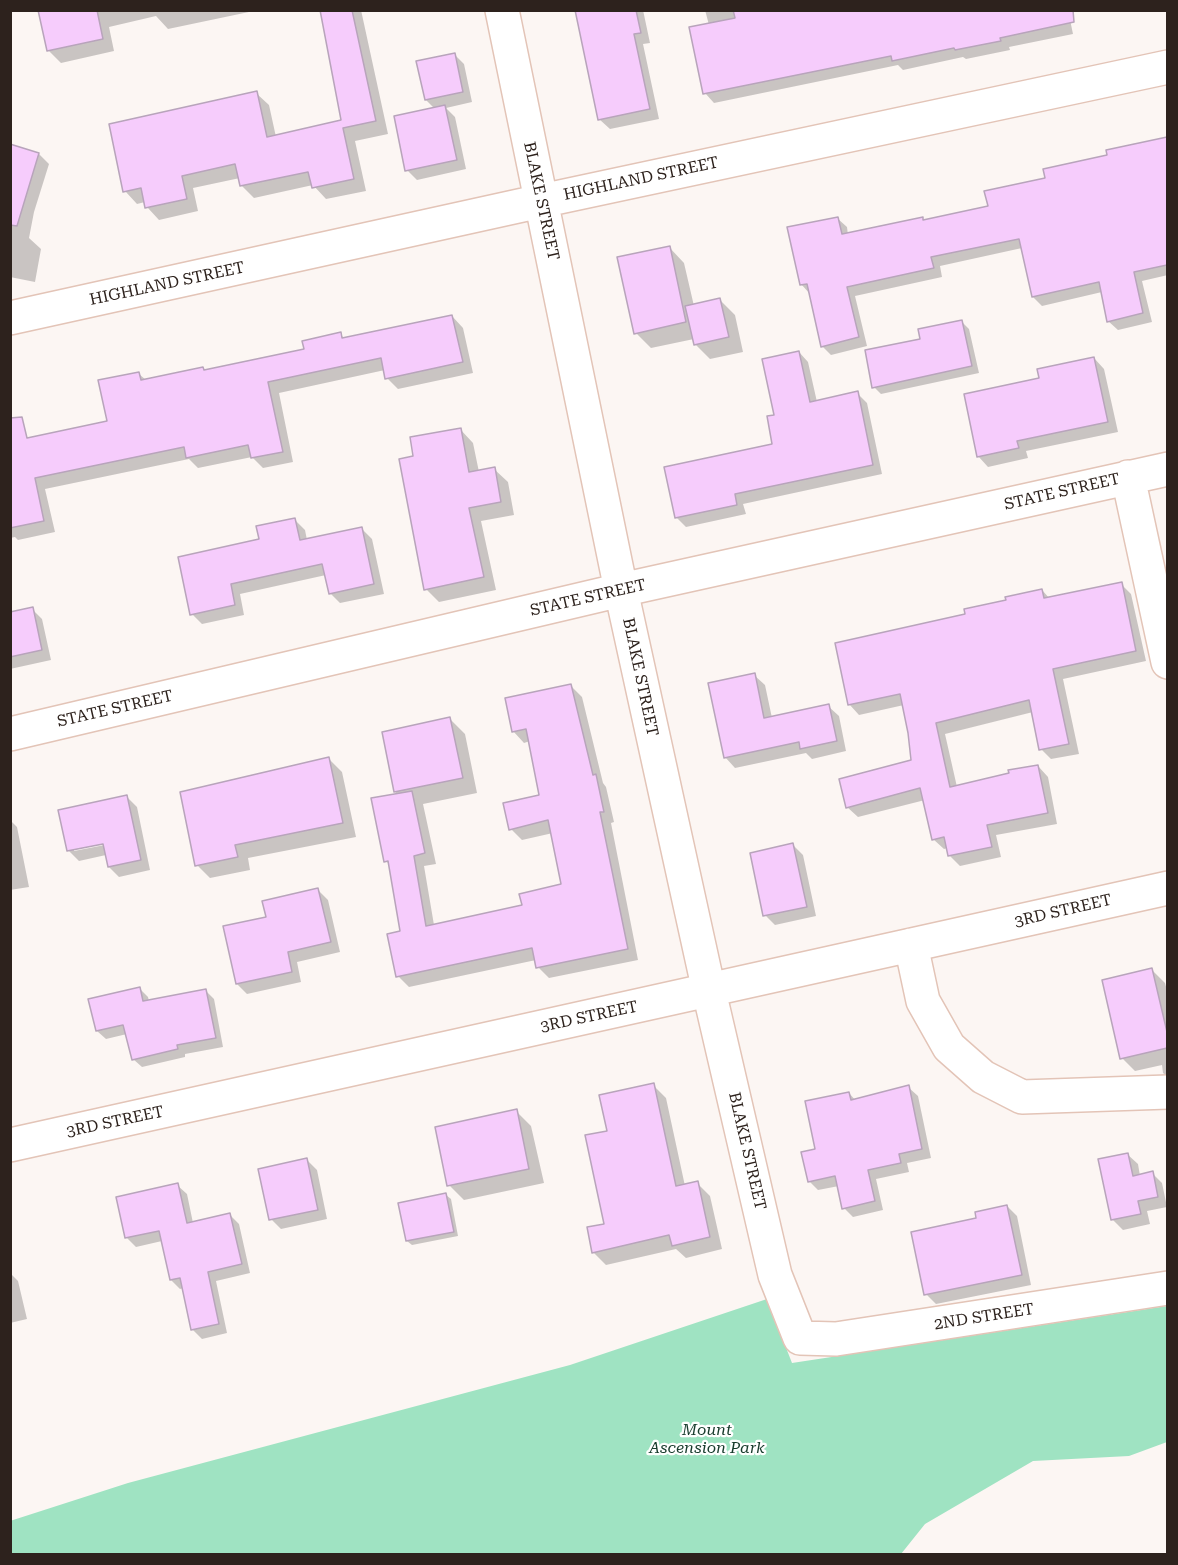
<!DOCTYPE html>
<html>
<head>
<meta charset="utf-8">
<style>
  body { margin:0 }
  #map { position:relative; width:1178px; height:1565px; overflow:hidden; background:#fcf6f3; font-family:"Roboto Serif",serif }
  canvas { display:block }
  .frame { position:absolute; inset:0; border:12px solid #2d221d; pointer-events:none }
</style>
</head>
<body>
<div id="map">
<canvas width="1178" height="1565"></canvas>
<div class="frame"></div>
</div>
<script>
const g = document.querySelector('canvas').getContext('2d');
g.lineJoin = 'round';
function fillPath(path, color) { g.fillStyle = color; g.fill(path, 'evenodd'); }
const poly = rows => new Path2D(rows.map(r => 'M' + r).join(''));
function trace(path, color, width, dash) { g.strokeStyle = color; g.lineWidth = width; g.lineCap = dash ? 'butt' : 'round'; g.setLineDash(dash || []); g.stroke(path); }
function write(font, color, halo, rows, align = 'center') {
  g.font = font + ' "Roboto Serif",serif'; g.lineWidth = 4.5; g.setLineDash([]); g.textBaseline = 'middle'; g.strokeStyle = halo; g.fillStyle = color; for (const [text, x, y, turn = 0] of rows) {
    g.save(); g.translate(x, y); g.rotate((+turn || 0) * Math.PI / 180); g.textAlign = isNaN(turn) ? turn : align; if (halo) g.strokeText(text, 0, 0); g.fillText(text, 0, 0); g.restore();
  }
}
fillPath(poly([
  [767,1299,792,1363,1167,1306,1167,1442,1129,1456,1033,1461,925,1524,901,1554,11,1554,10,1521,128,1483,570,1365]
]), '#9fe3c2');
fillPath(poly([
  [40,10,249,10,249,12,168,29,156,16,109,27,114,51,61,63,49,51],
  [321,10,361,10,388,134,355,141,366,191,326,199,313,185,254,198,241,185,240,178,193,188,198,211,159,220,147,207,145,202,137,204,125,191,256,93,269,105,276,137,343,122],
  [576,10,643,10,650,43,643,44,659,119,610,129,599,119],
  [705,10,1068,10,1073,34,1009,47,1010,50,966,59,963,57,903,70,898,65,714,103,705,93,709,25],
  [454,54,464,64,472,102,446,108,455,117,466,169,417,180,407,170,435,109,426,100],
  [1168,138,1168,275,1142,281,1152,322,1118,330,1108,321,1102,292,1042,306,1033,297,1022,248,940,266,942,277,855,296,867,346,831,355,822,346,810,294,801,284,837,218,847,227,848,235,989,207,1047,179,1109,156,1108,151],
  [10,146,39,154,49,164,34,212,29,238,41,249,35,282,10,277],
  [669,247,684,263,694,306,720,300,735,315,743,352,710,359,695,344,694,339,651,348,636,333],
  [452,316,463,328,473,373,398,389,387,378,385,370,279,393,293,462,263,468,252,457,198,468,189,459,45,489,55,532,18,540,15,537,10,538,10,416,16,422,20,441,109,422,139,374,146,380,205,371,305,350,340,334,345,339],
  [962,322,969,329,979,373,881,394,874,387],
  [799,352,808,362,817,402,857,393,867,403,882,474,743,504,746,514,686,527,676,517,774,445,775,416],
  [1094,358,1104,369,1118,432,1026,451,1028,458,988,467,978,456,1041,379],
  [460,429,473,443,479,472,494,469,508,482,514,515,481,521,496,590,439,602,426,589,415,457],
  [295,520,305,530,307,540,362,529,372,539,384,594,340,603,330,593,326,575,240,594,244,615,202,624,192,614,261,540],
  [1121,584,1131,594,1146,661,1063,679,1079,754,1051,759,1041,749,1033,712,945,734,957,787,1038,766,1048,777,1057,824,996,835,1001,857,960,866,950,856,948,848,944,849,933,839,925,800,858,817,847,807,913,761,904,705,859,715,849,704,967,615,1042,590,1050,599],
  [32,609,42,619,51,660,10,669,10,613],
  [754,675,765,685,772,718,828,706,839,716,846,751,812,759,806,753,735,768,725,757],
  [571,686,582,697,603,783,606,787,614,822,611,823,638,960,549,978,538,967,536,960,409,987,398,976,402,932,391,866,386,861,399,795,395,792,450,719,465,734,477,793,423,804,436,864,424,866,434,925,523,906,563,885,553,833,522,840,511,829,541,796,530,741,524,743,513,731],
  [329,759,342,772,356,837,248,858,250,870,210,878,197,865],
  [127,797,137,807,150,870,119,877,109,867,106,855,79,861,69,851],
  [110,841,110,844,74,851,74,848],
  [10,820,17,827,29,887,10,890],
  [793,845,803,855,816,916,775,925,765,915],
  [318,890,328,900,340,952,297,962,301,982,247,994,237,984,267,918],
  [1152,970,1165,983,1168,994,1168,1077,1163,1073,1162,1065,1135,1071,1122,1058],
  [140,989,148,997,149,1001,205,990,214,999,223,1047,185,1054,185,1057,142,1067,133,1059,127,1034,106,1039,97,1031],
  [653,1085,666,1098,685,1186,697,1183,710,1196,722,1249,686,1258,676,1249,606,1265,593,1252,606,1225,609,1132],
  [908,1087,918,1096,931,1158,907,1163,909,1172,876,1179,883,1210,853,1217,844,1208,839,1186,818,1190,809,1181,849,1093,856,1101],
  [516,1111,531,1126,544,1183,464,1200,449,1185],
  [1127,1154,1138,1164,1140,1176,1152,1173,1162,1183,1167,1207,1147,1211,1150,1224,1123,1230,1113,1220,1100,1160],
  [307,1160,317,1170,327,1219,281,1229,271,1219],
  [177,1185,187,1194,193,1223,230,1215,239,1224,250,1273,216,1281,227,1333,202,1339,192,1329,184,1288,180,1289,171,1280,162,1241,136,1247,127,1238],
  [446,1195,451,1199,458,1236,412,1245,407,1241],
  [1007,1206,1017,1216,1031,1285,936,1304,926,1294,978,1219],
  [10,1273,18,1281,27,1319,10,1323]
]), '#0003');
const building = poly([
  [38,10,97,10,103,39,47,51,38,10],
  [320,10,352,10,376,121,343,128,354,179,312,188,308,172,240,186,235,164,182,176,187,199,145,208,141,188,123,192,109,124,257,91,267,137,341,120,320,10],
  [575,10,636,10,641,33,634,34,650,109,598,120,575,10],
  [733,10,1073,10,1074,22,1000,38,1001,41,955,50,954,48,892,61,891,56,703,94,689,27,735,18,733,10],
  [455,53,463,92,425,100,416,61,455,53],
  [445,105,457,160,405,171,394,116,445,105],
  [1167,137,1167,265,1134,272,1143,313,1107,322,1099,282,1032,297,1019,239,931,257,934,268,847,287,859,337,821,347,807,284,800,285,787,227,838,217,842,234,923,217,923,220,988,206,984,191,1045,178,1043,169,1107,155,1106,150,1167,137],
  [10,144,39,153,17,226,10,225,10,144],
  [670,246,686,322,634,334,617,257,670,246],
  [720,298,729,337,694,345,685,306,720,298],
  [452,315,463,362,385,379,381,358,268,382,283,452,251,458,248,445,186,458,184,447,35,478,44,521,10,528,10,418,22,417,27,438,107,421,98,380,139,372,141,380,203,367,204,370,304,349,302,341,341,332,342,338,452,315],
  [962,320,972,366,872,388,865,350,920,339,918,329,962,320],
  [799,351,810,402,858,391,873,465,735,494,737,505,675,518,664,467,772,444,767,416,774,415,762,359,799,351],
  [1094,357,1108,422,1017,441,1019,448,977,457,964,394,1039,378,1037,369,1094,357],
  [461,428,469,472,495,467,501,502,469,508,484,577,424,590,399,459,413,456,410,437,461,428],
  [295,518,300,540,362,527,374,584,329,594,322,564,231,584,235,605,190,615,178,557,259,539,256,526,295,518],
  [1122,582,1136,651,1053,669,1069,744,1039,750,1029,700,936,723,950,787,1009,773,1008,770,1038,765,1048,813,987,825,992,847,948,856,944,837,932,840,920,788,846,808,839,779,911,760,908,733,900,694,848,705,835,643,965,614,964,609,1006,600,1005,597,1042,589,1044,598,1122,582],
  [33,607,42,650,10,657,10,612,33,607],
  [755,673,764,718,829,704,837,741,800,749,799,742,724,758,708,683,755,673],
  [571,684,593,775,596,774,604,812,600,812,628,949,536,968,532,948,396,977,387,934,400,931,388,861,384,862,371,798,412,791,425,853,414,856,426,926,522,905,519,894,561,884,548,820,509,830,503,803,539,795,526,729,512,732,505,698,571,684],
  [450,717,463,778,394,792,382,732,450,717],
  [329,757,343,823,235,845,238,857,195,866,180,792,329,757],
  [127,795,141,860,108,867,103,844,67,851,58,810,127,795],
  [793,843,807,907,763,916,750,853,793,843],
  [318,888,331,942,288,952,292,972,236,984,223,926,266,917,262,901,318,888],
  [1152,968,1167,1032,1167,1048,1120,1059,1102,980,1152,968],
  [140,987,143,1001,206,989,216,1038,177,1045,178,1049,132,1060,123,1025,96,1031,88,999,140,987],
  [654,1083,676,1186,698,1181,710,1237,672,1246,669,1235,592,1253,587,1227,604,1224,585,1135,607,1131,599,1095,654,1083],
  [909,1085,922,1149,899,1154,901,1163,868,1170,875,1201,842,1209,835,1176,808,1182,801,1152,815,1149,805,1101,849,1092,851,1100,909,1085],
  [517,1109,529,1169,447,1186,435,1127,517,1109],
  [1128,1153,1133,1176,1153,1171,1158,1197,1138,1201,1141,1214,1111,1220,1098,1159,1128,1153],
  [307,1158,318,1210,269,1220,258,1169,307,1158],
  [178,1183,187,1223,230,1213,242,1264,208,1272,219,1324,191,1330,180,1278,170,1280,159,1231,125,1238,116,1197,178,1183],
  [446,1193,454,1232,406,1241,398,1203,446,1193],
  [1007,1205,1022,1275,924,1295,911,1232,976,1218,975,1212,1007,1205]
]);
fillPath(building, '#f6ccfc');
trace(building, '#b8a4bb', 1.5);
const minor = poly([
  [502,10,621,590,709,991,775,1275,800,1338,836,1339,1168,1288],
  [10,318,541,201,1168,67],
  [1128,477,1168,662],
  [10,734,621,590,1168,469],
  [911,945,923,1001,949,1047,983,1077,1022,1097,1168,1092],
  [10,1145,1168,888]
]);
trace(minor, '#e3c4b7', 36);
trace(minor, '#fff', 33);
write('16px', '#2d221d', '#fff', [
  ["HIGHLAND STREET",641,179,-12],
  ["BLAKE STREET",541,201,78],
  ["HIGHLAND STREET",167,284,-12],
  ["STATE STREET",1062,492,-13],
  ["STATE STREET",588,598,-13],
  ["BLAKE STREET",640,677,78],
  ["STATE STREET",115,709,-13],
  ["3RD STREET",1063,911,-13],
  ["3RD STREET",589,1017,-12],
  ["3RD STREET",115,1122,-12],
  ["BLAKE STREET",747,1151,77],
  ["2ND STREET",984,1317,-9]
]);
write('italic 16px', '#173b2c', '#fff', [
  ["Mount",707,1430],
  ["Ascension Park",707,1448]
]);
</script>
</body>
</html>
